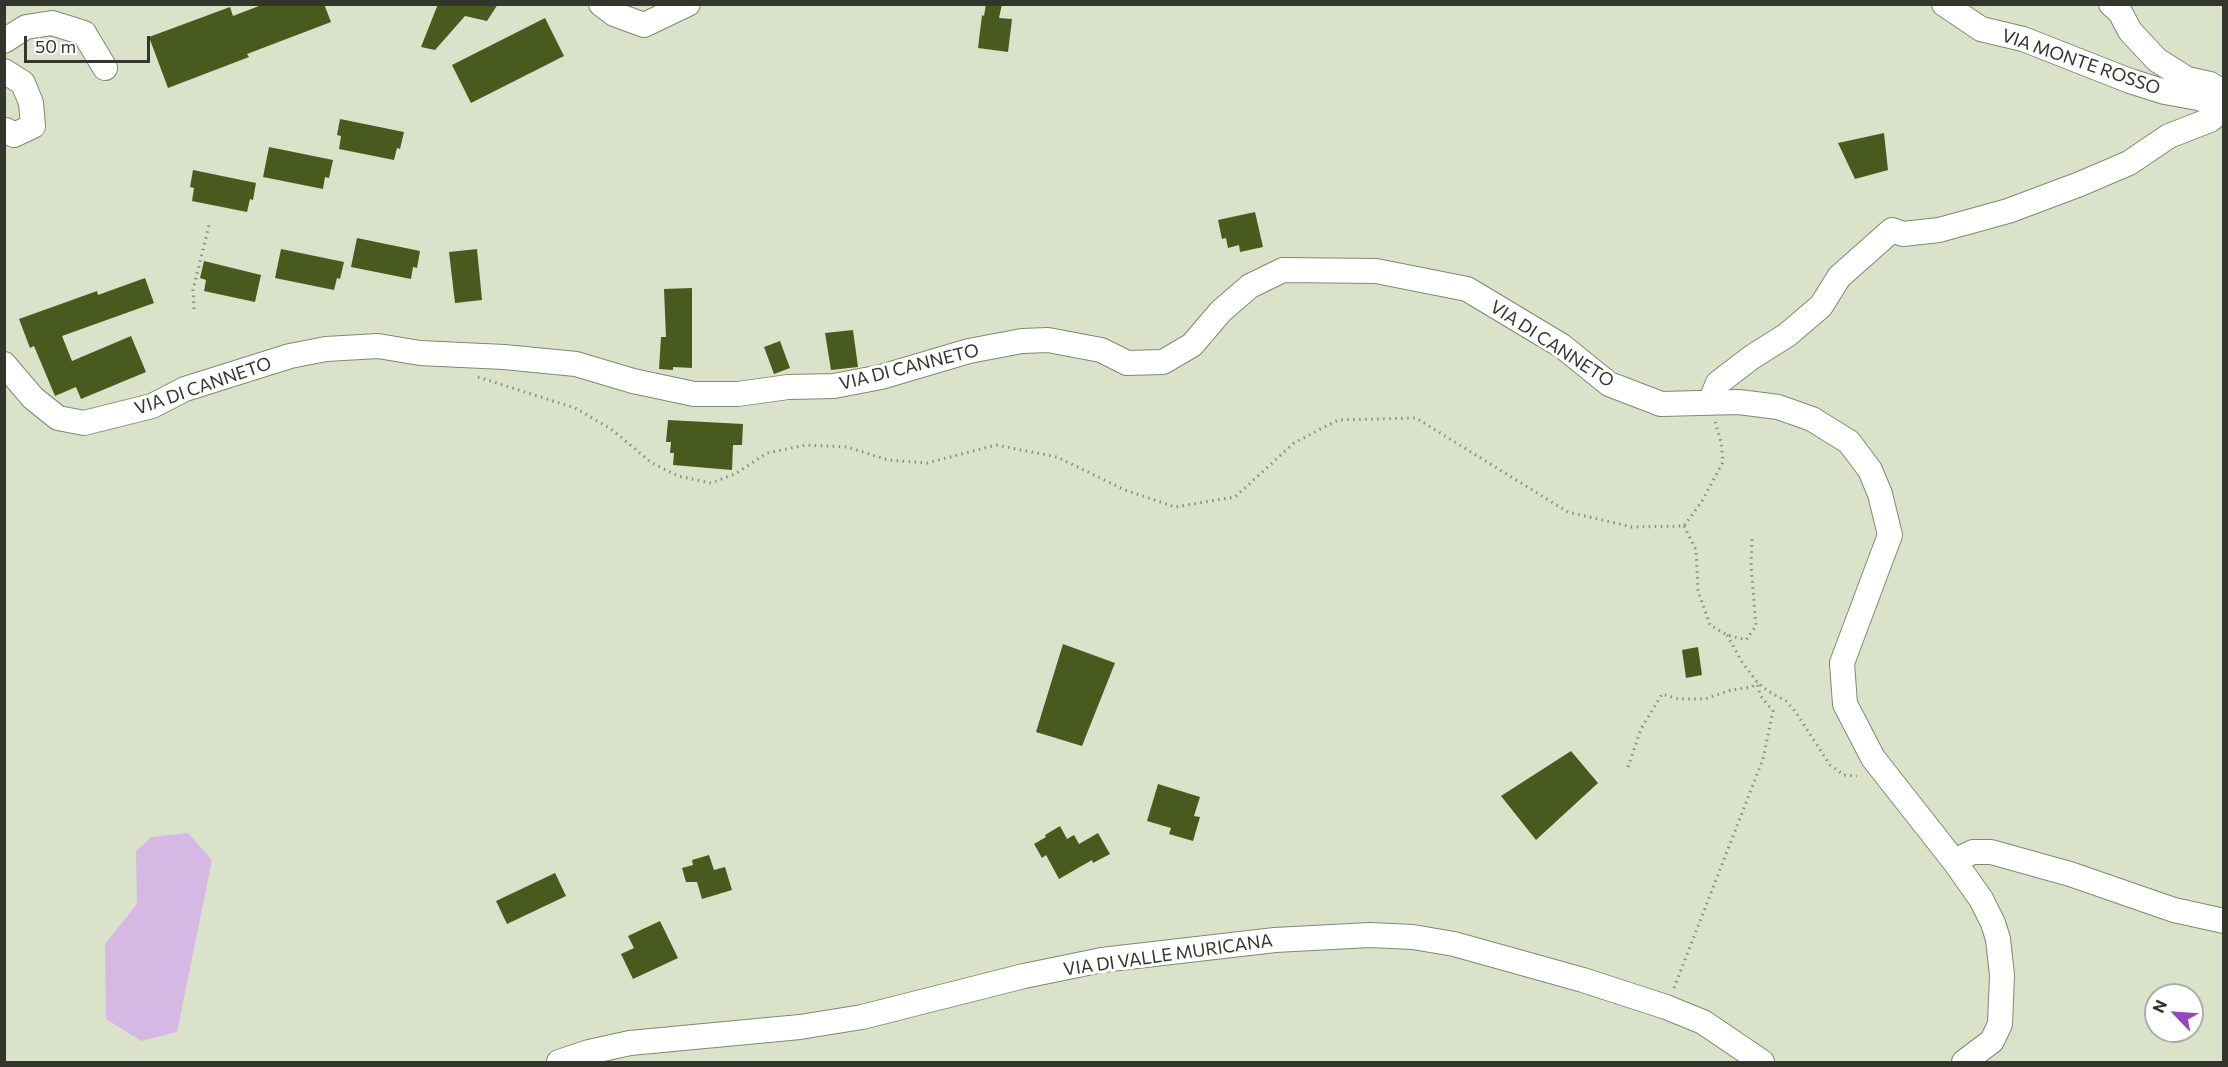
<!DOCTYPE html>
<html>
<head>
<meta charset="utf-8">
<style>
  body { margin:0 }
  #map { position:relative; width:2228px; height:1067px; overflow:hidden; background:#dae3ca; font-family:Commissioner,sans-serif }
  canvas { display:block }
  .frame { position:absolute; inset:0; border:6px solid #33362d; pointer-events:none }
  .north { position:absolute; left:2144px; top:983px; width:60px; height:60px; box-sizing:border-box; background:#fff; border:2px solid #adafab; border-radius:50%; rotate:295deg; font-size:16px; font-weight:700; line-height:24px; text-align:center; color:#33362d }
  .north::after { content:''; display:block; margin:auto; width:21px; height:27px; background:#9548b9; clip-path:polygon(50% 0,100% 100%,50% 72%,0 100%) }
  .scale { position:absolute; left:24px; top:36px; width:126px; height:27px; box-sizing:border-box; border:3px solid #33362d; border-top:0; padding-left:8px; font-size:18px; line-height:21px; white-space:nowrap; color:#33362d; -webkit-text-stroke:4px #fff; paint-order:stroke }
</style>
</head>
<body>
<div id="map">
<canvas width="2228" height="1067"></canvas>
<div class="frame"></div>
<div class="north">N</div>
<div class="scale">50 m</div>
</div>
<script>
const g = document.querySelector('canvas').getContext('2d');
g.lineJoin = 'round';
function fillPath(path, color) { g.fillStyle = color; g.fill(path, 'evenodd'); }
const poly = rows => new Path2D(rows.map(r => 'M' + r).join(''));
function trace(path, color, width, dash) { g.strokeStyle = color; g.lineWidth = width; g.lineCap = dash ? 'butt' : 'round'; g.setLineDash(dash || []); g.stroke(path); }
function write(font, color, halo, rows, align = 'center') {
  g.font = font + ' Commissioner,sans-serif'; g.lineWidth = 6; g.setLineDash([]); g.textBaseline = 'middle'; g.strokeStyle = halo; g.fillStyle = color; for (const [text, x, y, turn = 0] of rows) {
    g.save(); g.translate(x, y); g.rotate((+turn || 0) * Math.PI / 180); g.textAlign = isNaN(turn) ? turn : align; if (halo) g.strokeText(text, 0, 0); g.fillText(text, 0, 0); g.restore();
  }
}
fillPath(poly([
  [188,833,212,860,177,1032,141,1041,106,1019,105,944,137,904,136,851,151,837]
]), '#d5b9e4');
fillPath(poly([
  [264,4,324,4,331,22,247,54,249,57,168,88,149,37,230,7,233,16],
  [438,4,498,4,487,21,465,16,435,50,421,47],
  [986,4,1002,4,999,18,1012,19,1008,52,978,48,982,15,984,16],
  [545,18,564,56,471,103,452,65],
  [340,119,404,132,400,149,397,148,394,160,339,149,341,136,337,135],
  [1884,133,1888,170,1855,179,1838,143],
  [269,147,333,160,329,178,325,177,323,189,263,177],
  [193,170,256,183,253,200,250,199,247,212,192,201,194,188,190,187],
  [1255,212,1263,247,1240,252,1239,245,1228,248,1226,238,1222,239,1218,220],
  [357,238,420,251,417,268,413,267,411,279,351,267],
  [281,249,344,262,340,279,337,278,334,290,275,278],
  [477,249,482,300,455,303,449,252],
  [204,261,261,275,255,302,204,291,206,280,200,278],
  [145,278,154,303,62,336,72,361,131,336,146,372,81,399,76,387,55,396,34,346,30,348,19,319,97,291,98,295],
  [692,288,692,368,673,367,673,370,659,369,661,337,666,337,664,289],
  [853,330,858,367,831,370,825,333],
  [780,341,790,368,774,374,764,347],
  [668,420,743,424,742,445,733,445,732,470,673,465,674,453,670,453,671,442,666,442],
  [1063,644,1115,663,1082,746,1036,732],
  [1698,647,1702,675,1686,678,1682,650],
  [1571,751,1598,783,1536,840,1501,796],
  [1158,784,1200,797,1194,816,1200,817,1193,841,1169,834,1171,828,1147,821],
  [1060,826,1067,839,1074,835,1079,844,1098,833,1110,854,1093,863,1092,860,1059,879,1046,855,1042,858,1034,844,1046,837,1045,835],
  [709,855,714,870,725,867,732,890,702,899,697,882,686,882,682,868,693,865,692,860],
  [555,873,566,896,507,924,496,901],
  [660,921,678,958,633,979,621,954,634,948,628,936]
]), '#495a1e');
const minor = poly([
  [601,4,614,14,644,25,688,4],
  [1944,4,1981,29,2023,39,2130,81,2165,92,2198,98,2224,107],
  [2111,4,2120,12,2130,31,2157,60,2187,79,2210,84,2218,89],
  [4,41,26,27,52,23,84,33,105,68],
  [4,71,23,83,31,103,33,126,14,135,6,130],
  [4,364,33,398,58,418,84,423,152,406,185,389,290,356,326,349,378,346,420,353,504,357,576,364,633,381,694,394,738,394,788,387,834,386,881,377,969,351,1022,341,1048,340,1101,350,1127,363,1163,362,1192,345,1221,311,1250,286,1283,270,1376,271,1467,289,1562,346,1609,384,1661,404,1739,402,1778,407,1812,419,1849,442,1870,470,1880,494,1890,535,1842,663,1845,704,1873,758,1954,861,1981,899,1993,923,1998,939,2002,975,2000,1024,1992,1041,1964,1062],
  [1710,402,1718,383,1752,357,1787,335,1821,306,1839,277,1892,230,1903,234,1939,230,2008,211,2080,184,2129,163,2169,136,2210,120,2224,109],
  [1954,861,1973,852,1991,852,2070,874,2174,910,2224,921],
  [559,1062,589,1052,630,1043,800,1027,862,1017,1024,976,1102,960,1275,940,1370,935,1413,937,1454,944,1583,980,1666,1007,1703,1022,1762,1062]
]);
trace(minor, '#808871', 26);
trace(poly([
  [194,309,193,290,210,221],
  [478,377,575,408,611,429,652,463,678,476,711,483,735,474,767,453,806,445,847,447,888,460,927,463,996,445,1057,457,1125,490,1175,507,1235,497,1294,443,1338,420,1416,418,1568,512,1632,527,1684,526,1702,501,1723,462,1721,442,1715,421],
  [1684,526,1696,550,1698,591,1710,625,1727,635,1746,640,1756,626,1751,566,1752,537],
  [1727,635,1742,662,1757,682,1768,691,1786,701,1795,711,1830,765,1844,775,1857,776],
  [1628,767,1641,729,1662,694,1678,699,1705,699,1731,690,1752,687,1757,682],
  [1674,988,1763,759,1773,711,1760,695,1757,682]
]), '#878d7c', 3, [1.5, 4.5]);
trace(minor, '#fff', 24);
write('18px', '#33362d', '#fff', [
  ["VIA MONTE ROSSO",2081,62,19],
  ["VIA DI CANNETO",1552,344,33],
  ["VIA DI CANNETO",909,367,-14],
  ["VIA DI CANNETO",203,386,-19],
  ["VIA DI VALLE MURICANA",1168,955,-8]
]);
</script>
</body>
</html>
